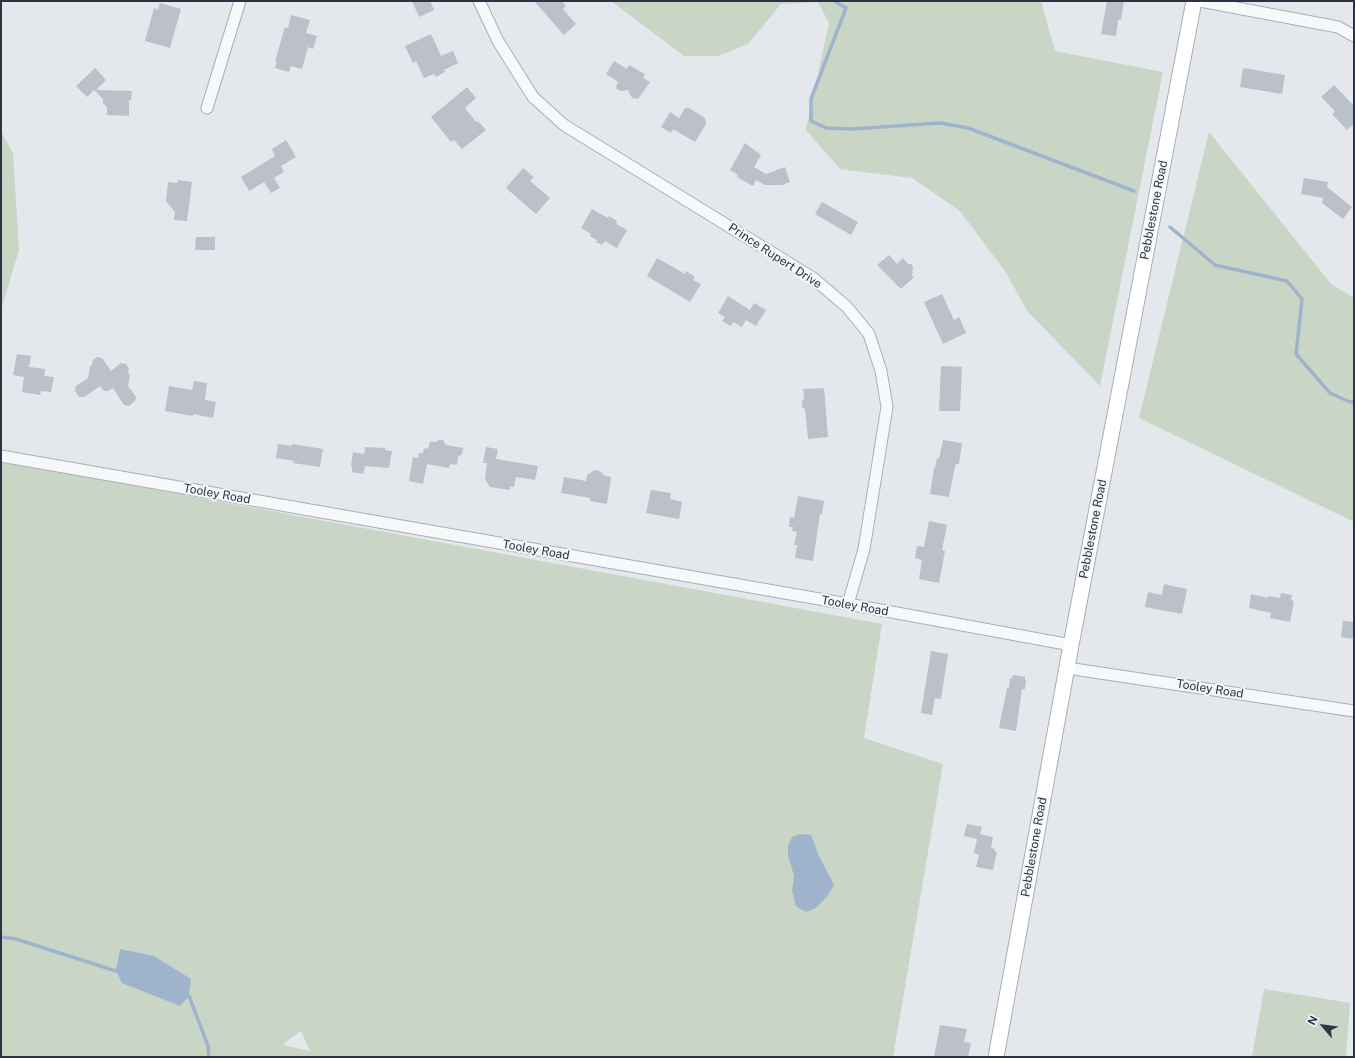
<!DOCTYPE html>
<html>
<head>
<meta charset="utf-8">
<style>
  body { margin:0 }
  #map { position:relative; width:1355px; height:1058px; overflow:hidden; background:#e4e7ec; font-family:"Public Sans",sans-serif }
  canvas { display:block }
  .frame { position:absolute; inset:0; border:2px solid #2b3445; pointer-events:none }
  .north { position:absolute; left:1303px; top:1006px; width:40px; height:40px; -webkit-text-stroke:3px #f4f6f9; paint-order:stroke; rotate:298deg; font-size:11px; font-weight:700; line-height:16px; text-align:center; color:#2b3445 }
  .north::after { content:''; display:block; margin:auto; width:14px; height:18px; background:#2b3445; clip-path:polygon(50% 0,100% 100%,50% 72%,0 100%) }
</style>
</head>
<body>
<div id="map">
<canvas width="1355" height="1058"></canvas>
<div class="frame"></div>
<div class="north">N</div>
</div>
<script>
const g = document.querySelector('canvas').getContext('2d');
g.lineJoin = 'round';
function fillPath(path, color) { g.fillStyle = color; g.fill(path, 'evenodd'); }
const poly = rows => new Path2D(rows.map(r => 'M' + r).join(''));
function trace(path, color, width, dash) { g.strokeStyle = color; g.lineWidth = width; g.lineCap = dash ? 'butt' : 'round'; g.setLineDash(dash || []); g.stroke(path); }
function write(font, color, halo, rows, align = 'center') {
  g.font = font + ' "Public Sans",sans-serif'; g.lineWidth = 4; g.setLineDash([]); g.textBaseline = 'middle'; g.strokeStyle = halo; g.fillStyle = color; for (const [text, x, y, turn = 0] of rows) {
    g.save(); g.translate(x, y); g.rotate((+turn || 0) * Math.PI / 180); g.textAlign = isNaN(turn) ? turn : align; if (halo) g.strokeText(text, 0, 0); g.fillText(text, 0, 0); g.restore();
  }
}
fillPath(poly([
  [611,1,1041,1,1055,51,1163,72,1100,386,1028,312,1005,271,960,211,912,178,840,169,806,130,829,23,818,2,781,4,748,44,718,56,684,56],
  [1,131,13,153,19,250,1,310],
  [1209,132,1331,284,1354,298,1354,522,1139,418],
  [1,461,882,624,864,738,943,764,893,1057,1,1057],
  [301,1031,310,1051,283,1045,283,1044],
  [1264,989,1350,1003,1346,1057,1252,1057]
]), '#c9d6c5');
fillPath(poly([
  [800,834,811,835,819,856,834,885,828,895,816,908,806,912,796,906,792,891,794,876,788,855,788,846,792,837],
  [120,949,154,956,191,979,189,996,180,1006,122,983,116,971]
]), '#9fb4cc');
trace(poly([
  [834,1,846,8,811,99,811,121,826,128,853,129,940,123,968,128,1134,191],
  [1170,227,1215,265,1287,281,1302,299,1296,354,1330,393,1350,402,1354,402],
  [1,937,16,939,116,971],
  [189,996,208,1046,209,1057]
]), '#9fb4cc', 3.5);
fillPath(poly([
  [412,1,430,1,434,10,419,17],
  [534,1,562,1,566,6,563,9,576,24,564,35],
  [1107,1,1124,1,1121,20,1118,20,1116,36,1101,34],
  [160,3,181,9,170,48,145,41,154,8,158,10],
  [291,15,310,20,306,33,317,36,313,49,308,47,302,69,291,66,289,72,275,68,277,61,275,61,285,27,288,28],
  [431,34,441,56,453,51,458,63,444,70,445,72,436,77,434,74,424,78,416,61,413,63,405,46],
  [614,61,627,69,629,65,645,74,643,78,650,82,638,99,632,98,628,90,620,91,616,88,618,82,606,74],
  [95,68,106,80,96,90,132,91,131,100,129,100,129,116,107,115,107,107,103,103,103,99,94,90,87,97,76,86],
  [1243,68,1285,75,1282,94,1240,87],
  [1334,85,1354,106,1354,124,1347,130,1332,114,1335,111,1321,97],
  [467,87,476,98,465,108,476,122,478,121,486,130,462,149,454,140,451,142,431,117],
  [685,108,689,108,705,118,706,124,695,142,673,129,671,133,661,127,670,112,679,118],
  [286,140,296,157,281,166,284,172,274,178,280,188,271,193,264,182,249,191,241,177,275,156,272,149],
  [745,143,761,155,754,167,766,174,785,167,790,182,782,185,765,185,756,180,753,186,737,177,738,175,730,170],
  [523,168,534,177,530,181,550,198,536,214,506,188],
  [1304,178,1328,182,1327,187,1352,207,1343,219,1322,203,1323,198,1301,194],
  [178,180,192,182,187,221,174,220,175,212,166,201,168,182,177,183],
  [822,202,858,222,851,235,815,214],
  [592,209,608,218,609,216,617,221,616,224,627,230,617,248,605,241,602,245,596,242,597,240,590,236,591,234,581,228],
  [196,237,215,237,215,250,195,250],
  [889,255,897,264,903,258,908,264,911,264,913,267,912,276,914,277,901,289,877,265],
  [657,258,685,274,686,271,695,277,693,280,701,284,690,302,647,276],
  [942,294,954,320,959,317,966,333,943,344,924,302],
  [728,296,750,310,754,303,766,310,756,326,746,320,742,327,733,322,731,326,722,321,725,317,718,313],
  [17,354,31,356,29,367,45,369,44,376,54,377,51,392,41,391,40,395,22,392,24,377,13,375],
  [97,357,102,358,111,371,121,363,126,364,129,369,128,373,130,375,128,386,136,397,135,401,129,406,124,405,113,388,108,391,104,391,100,386,84,397,79,397,75,391,76,386,88,378,90,366,92,365,93,360],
  [941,366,962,367,960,411,939,411],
  [194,381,207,383,205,400,216,402,213,418,193,414,193,416,165,411,169,386,192,390],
  [824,388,828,437,808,439,805,409,802,407,802,401,804,399,803,389],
  [439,440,443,440,446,445,463,448,462,454,458,457,457,465,450,464,449,468,427,464,423,484,409,481,413,457,418,458,419,453,423,453,424,448,428,449,430,442,435,442],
  [943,440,962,443,959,464,956,464,954,471,949,497,930,494,934,468,935,468,937,458,939,459],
  [278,444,292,446,292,444,323,449,320,467,293,463,294,461,276,458],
  [365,447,385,448,385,450,392,451,389,468,365,466,363,474,352,472,352,466,351,466,353,452,364,454],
  [486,447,498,449,496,459,538,466,535,480,516,477,514,487,510,486,510,490,490,487,485,479,487,463,483,463],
  [595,470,600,471,605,476,611,477,607,504,590,501,590,498,561,493,564,477,586,481,587,475],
  [651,490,671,493,670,499,682,502,679,519,646,513],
  [798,496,824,501,822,515,820,514,813,561,795,558,797,545,794,545,797,532,792,531,793,527,789,527,790,517,794,518],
  [929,521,947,525,942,550,945,551,939,583,919,579,922,560,915,558,917,546,924,547],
  [1164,584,1187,589,1182,614,1145,607,1148,592,1162,595],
  [1281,593,1292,595,1291,600,1294,601,1290,622,1270,618,1271,613,1249,608,1251,594,1268,598,1268,596,1280,598],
  [1343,621,1354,622,1354,639,1341,637],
  [931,651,948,654,941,699,935,698,932,715,921,713],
  [1013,675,1025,677,1025,680,1026,680,1025,689,1022,689,1016,731,999,728,1007,688,1009,688,1010,678,1012,679],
  [967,824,982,827,980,834,993,837,991,848,995,849,994,851,997,852,993,870,976,867,979,855,974,853,977,839,964,836],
  [940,1025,967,1029,964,1042,971,1043,968,1057,934,1057]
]), '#bbc0ca');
const street = poly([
  [479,1,498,41,533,97,564,125,813,278,847,307,869,334,881,371,887,407,864,549,848,604],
  [1200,1,1338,27,1354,36],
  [207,108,240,1],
  [1,456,848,604,1071,645],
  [1067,668,1354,711]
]);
const secondary = poly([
  [996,1057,1071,645,1194,1]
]);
trace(street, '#a9aeb7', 13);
trace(secondary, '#a9aeb7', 17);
trace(street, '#f7f8fa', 11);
trace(secondary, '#fff', 15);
write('12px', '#2b3445', '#f4f6f9', [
  ["Pebblestone Road",1154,210,-79],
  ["Prince Rupert Drive",775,256,33],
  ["Tooley Road",217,494,10],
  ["Pebblestone Road",1093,529,-79],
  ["Tooley Road",536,550,10],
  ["Tooley Road",855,606,10],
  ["Tooley Road",1210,689,9],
  ["Pebblestone Road",1034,847,-80]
]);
</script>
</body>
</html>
